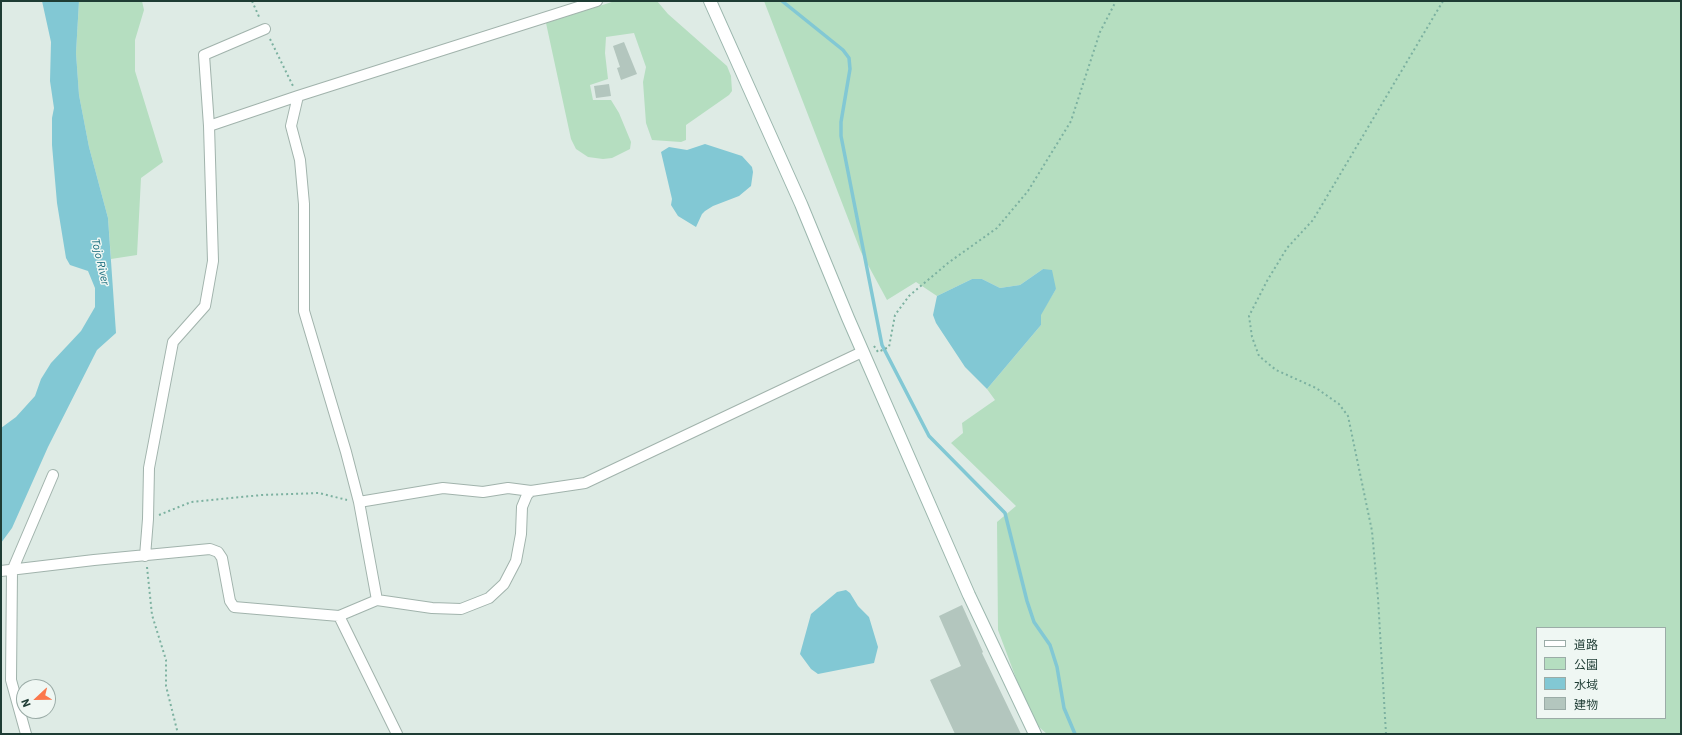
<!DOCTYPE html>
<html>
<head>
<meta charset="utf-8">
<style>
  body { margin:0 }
  #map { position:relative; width:1682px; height:735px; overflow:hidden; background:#deebe5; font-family:"IBM Plex Sans","Noto Sans JP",sans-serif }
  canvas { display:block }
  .frame { position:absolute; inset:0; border:2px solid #1e3c34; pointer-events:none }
  .legend { position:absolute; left:1536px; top:627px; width:130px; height:92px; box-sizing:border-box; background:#eff7f3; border:1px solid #9baca7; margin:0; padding:5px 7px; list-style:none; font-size:12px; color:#1e3c34 }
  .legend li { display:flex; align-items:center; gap:8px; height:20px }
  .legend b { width:20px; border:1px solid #9baca7 }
  .north { position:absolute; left:16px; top:679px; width:40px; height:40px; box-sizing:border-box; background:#eff7f3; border:1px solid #9baca7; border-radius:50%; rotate:248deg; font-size:11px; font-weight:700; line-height:16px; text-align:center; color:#1e3c34 }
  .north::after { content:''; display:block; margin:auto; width:14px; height:18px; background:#fb774c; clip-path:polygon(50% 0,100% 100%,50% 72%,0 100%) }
</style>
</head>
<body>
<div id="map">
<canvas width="1682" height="735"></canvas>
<div class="frame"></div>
<ul class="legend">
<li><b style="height:5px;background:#fff"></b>道路</li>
<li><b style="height:11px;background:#b5dec0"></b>公園</li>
<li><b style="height:11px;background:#82c8d4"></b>水域</li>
<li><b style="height:11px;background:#b3c6be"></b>建物</li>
</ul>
<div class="north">N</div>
</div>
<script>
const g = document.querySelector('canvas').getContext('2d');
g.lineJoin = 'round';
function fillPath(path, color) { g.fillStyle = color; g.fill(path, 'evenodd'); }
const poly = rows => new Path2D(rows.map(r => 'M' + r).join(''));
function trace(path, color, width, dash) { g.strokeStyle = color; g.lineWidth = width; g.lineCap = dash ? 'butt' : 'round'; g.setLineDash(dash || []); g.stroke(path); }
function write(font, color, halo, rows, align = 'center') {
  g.font = font + ' "IBM Plex Sans",sans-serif'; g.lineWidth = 3; g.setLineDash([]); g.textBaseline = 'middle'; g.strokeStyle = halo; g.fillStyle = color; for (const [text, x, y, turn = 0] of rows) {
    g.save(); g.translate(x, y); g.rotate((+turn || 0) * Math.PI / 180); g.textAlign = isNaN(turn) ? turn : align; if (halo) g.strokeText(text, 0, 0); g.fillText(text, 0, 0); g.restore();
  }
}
fillPath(poly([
  [79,1,142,1,144,10,135,40,135,71,163,162,141,178,137,255,111,259,108,218,89,147,79,95,76,53],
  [615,1,657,1,668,14,727,66,731,76,732,91,729,95,686,125,686,140,681,142,652,140,646,123,643,82,646,67,634,33,606,37,605,53,608,79,590,85,593,100,611,100,619,113,631,142,630,149,612,158,603,159,588,157,576,149,571,139,546,23],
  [764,1,1681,1,1681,734,1047,734,1032,721,998,630,997,522,1016,506,951,443,963,433,962,423,995,400,987,389,1041,325,1040,315,1056,289,1043,269,1020,285,1000,288,982,279,972,279,937,296,916,282,887,300,861,252],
  [1537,628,1665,628,1665,718,1537,718]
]), '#b5dec0');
fillPath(poly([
  [42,1,79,1,76,53,79,95,89,147,108,218,116,333,97,350,48,447,12,528,1,543,1,428,16,417,35,396,41,379,51,363,81,331,95,307,95,288,88,271,70,265,66,258,57,203,52,145,52,118,54,108,50,81,51,42],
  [705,144,742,156,752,167,753,172,751,186,739,196,713,206,705,211,702,214,696,227,678,216,671,205,672,199,661,152,669,147,687,150],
  [1043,269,1052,270,1056,289,1041,315,1041,325,987,389,965,367,936,323,933,315,937,296,972,279,982,279,1000,288,1020,285],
  [846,590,850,593,858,606,869,617,878,647,874,663,818,674,811,669,800,654,811,614,837,592]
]), '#82c8d4');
trace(poly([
  [782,1,843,50,849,58,850,69,841,122,841,136,882,345,929,436,1005,513,1027,601,1034,622,1050,645,1057,667,1064,708,1075,734]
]), '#82c8d4', 3.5);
fillPath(poly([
  [624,42,637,74,621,80,617,68,620,67,613,46],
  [609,84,611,96,596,98,594,86],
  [962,605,983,652,982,653,1021,734,955,734,930,680,961,666,939,616]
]), '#b3c6be');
const street = poly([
  [298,96,291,126,300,160,304,204,304,311,346,452,359,502,377,600],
  [209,126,204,55,265,29],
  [359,502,443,488,483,492,508,488,531,491,585,483,862,352],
  [145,556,148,519,149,468,173,342,205,306,213,261,209,126,298,96,597,1],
  [1,571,94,560,210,549,218,552,222,558,230,601,234,607,339,616],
  [26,734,11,680,12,571,53,475],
  [397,734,339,616,377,600,432,608,461,609,489,598,504,584,516,561,521,534,522,507,527,495,531,491]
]);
const secondary = poly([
  [710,1,801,204,848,318,969,595,1035,734]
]);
trace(street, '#a1b3ac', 12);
trace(secondary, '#9cb7ae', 14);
trace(poly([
  [252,1,260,19],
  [270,39,293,86],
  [874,346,878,352,889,347,895,315,909,296,948,263,997,228,1028,191,1071,121,1100,32,1116,1],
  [159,515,191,502,262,495,319,493,347,500],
  [147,567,152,615,166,660,166,686,178,734],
  [1386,734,1378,598,1372,531,1348,416,1339,404,1316,388,1276,370,1259,356,1252,337,1249,316,1267,281,1287,248,1313,220,1443,1]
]), '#7cb1a0', 2, [2, 3]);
trace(street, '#fff', 10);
trace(secondary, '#fff', 12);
write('italic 11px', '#156a7b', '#eff7f3', [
  ["Tojo River",100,262,77]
]);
</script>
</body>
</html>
